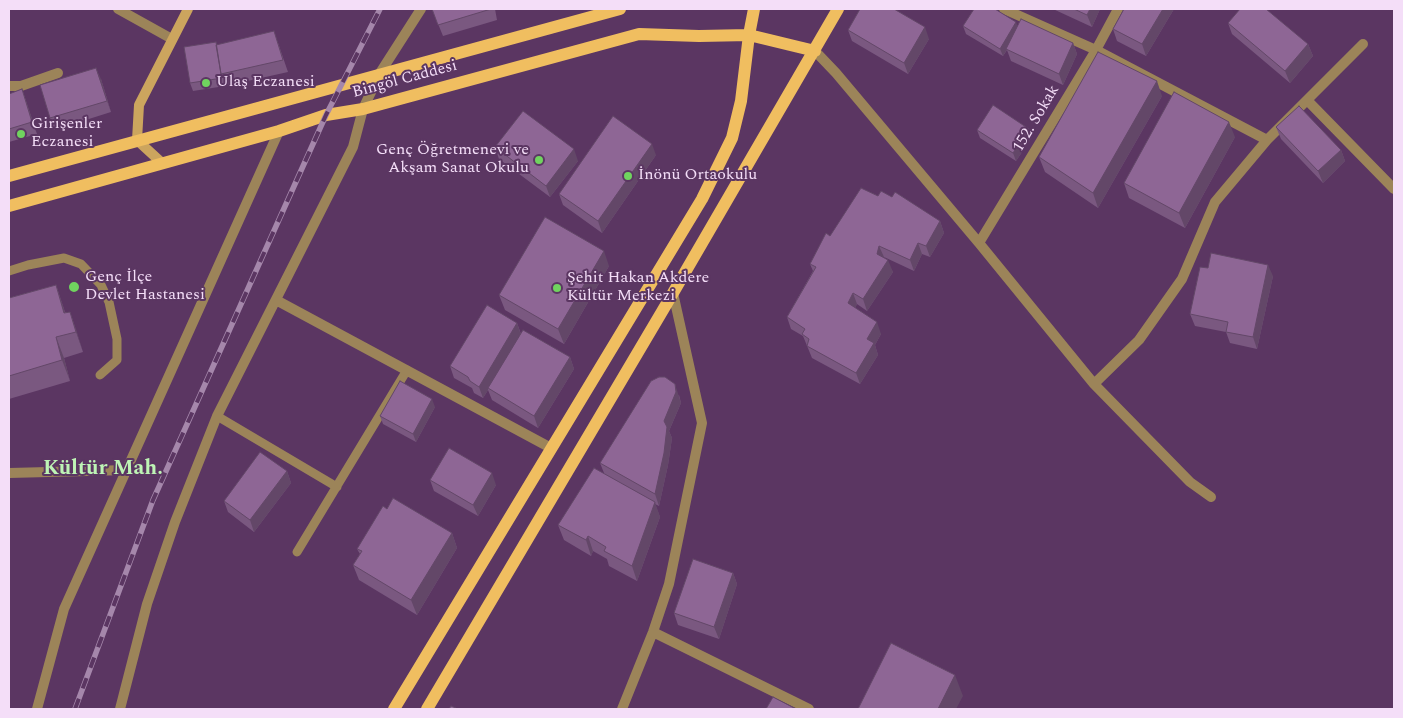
<!DOCTYPE html>
<html>
<head>
<meta charset="utf-8">
<style>
  body { margin:0 }
  #map { position:relative; width:1403px; height:718px; overflow:hidden; background:#5b3662; font-family:Spectral,serif }
  canvas { display:block }
  .frame { position:absolute; inset:0; border:10px solid #f4def8; pointer-events:none }
</style>
</head>
<body>
<div id="map">
<canvas width="1403" height="718"></canvas>
<div class="frame"></div>
</div>
<script>
const g = document.querySelector('canvas').getContext('2d');
g.lineJoin = 'round';
const poly = rows => new Path2D(rows.map(r => 'M' + r).join(''));
function trace(path, color, width, dash) { g.strokeStyle = color; g.lineWidth = width; g.lineCap = dash ? 'butt' : 'round'; g.setLineDash(dash || []); g.stroke(path); }
function fillPath(path, color) { g.fillStyle = color; g.fill(path, 'evenodd'); }
function write(font, color, halo, rows, align = 'center') {
  g.font = font + ' Spectral,serif'; g.lineWidth = 4; g.setLineDash([]); g.textBaseline = 'middle'; g.strokeStyle = halo; g.fillStyle = color; for (const [text, x, y, turn = 0] of rows) {
    g.save(); g.translate(x, y); g.rotate((+turn || 0) * Math.PI / 180); g.textAlign = isNaN(turn) ? turn : align; if (halo) g.strokeText(text, 0, 0); g.fillText(text, 0, 0); g.restore();
  }
}
trace(poly([
  [9,271,28,265,64,258,81,264,101,285,109,302,117,339,117,360,100,375],
  [217,416,337,487],
  [297,552,407,370]
]), '#9c8459', 9);
trace(poly([
  [118,9,172,39],
  [1004,9,1096,50,1267,140],
  [815,51,836,73,979,243,1094,384,1190,482,1211,497],
  [9,86,21,86,58,73],
  [1307,100,1394,189],
  [979,243,1096,50,1118,9],
  [276,300,551,448],
  [1094,384,1139,340,1182,279,1215,202,1267,140,1363,44],
  [9,473,127,470],
  [653,632,809,709],
  [37,709,64,609,279,131],
  [120,709,147,604,175,522,217,416,353,147,363,109,380,73,421,9],
  [622,709,653,632,669,584,702,423,673,293]
]), '#9c8459', 10);
trace(poly([
  [162,163,137,140,139,105,188,9]
]), '#cca55e', 10);
trace(poly([
  [9,176,620,9],
  [9,206,279,131,326,115,363,109,639,34,699,36,749,35,815,51],
  [394,709,702,199,732,138,741,101,749,35,754,9],
  [427,709,673,293,838,9]
]), '#f0be60', 12);
const rail = poly([
  [75,709,153,500,326,115,380,9]
]);
trace(rail, '#a587ab', 5.5);
trace(rail, '#5b3662', 4, [11]);
fillPath(poly([
  [432,9,495,9,497,20,443,36],
  [1053,9,1100,9,1092,27],
  [1124,9,1174,9,1146,56,1117,41,1113,29],
  [1228,23,1308,44,1313,56,1290,83,1232,34],
  [963,26,1018,26,1073,43,1077,54,1063,85,1011,61,1007,50,1003,56,966,34],
  [848,30,929,39,908,74,852,41],
  [278,43,288,72,225,86,193,91,190,83,218,45],
  [101,79,111,112,54,130,50,118],
  [22,89,37,134,9,142,9,94],
  [1162,96,1098,208,1045,172,1039,157],
  [1276,127,1341,150,1345,161,1323,183,1281,139],
  [977,130,1032,137,1016,161,980,138],
  [1235,137,1185,228,1129,198,1124,183],
  [495,147,578,161,550,197,499,159],
  [656,155,602,233,563,205,559,194],
  [878,196,892,197,940,221,944,233,930,257,922,254,914,271,884,257,893,272,867,311,857,304,855,308,881,334,875,345,878,355,860,384,812,358,803,336,791,329,787,317,813,271,810,264,830,236],
  [609,266,564,344,505,310,499,295],
  [1208,268,1273,276,1257,349,1230,343,1226,332,1195,326,1190,314],
  [56,285,65,312,70,312,83,352,64,358,70,381,9,399,9,298],
  [517,323,521,334,570,357,574,369,538,428,492,400,488,390,483,398,474,393,472,388,454,378,450,366],
  [679,395,681,403,669,431,672,438,668,465,659,506,655,504,660,517,637,581,609,566,607,559,593,551,591,556,564,540,558,525,604,473,600,463],
  [435,407,416,442,383,424,380,416],
  [287,471,291,483,254,532,228,512,224,501],
  [430,480,496,485,478,516,434,491],
  [387,509,452,533,457,548,417,615,359,580,353,565,360,554,357,549],
  [733,573,737,584,719,639,678,625,674,613]
]), '#7a5880');
fillPath(poly([
  [1090,9,1100,9,1092,27,1087,15],
  [1163,9,1174,9,1146,56,1142,44],
  [1016,22,1019,30,1003,56,1000,49],
  [925,27,929,39,908,74,904,63],
  [1073,43,1077,54,1063,85,1059,74],
  [1308,44,1313,56,1290,83,1285,71],
  [96,68,101,79,111,112,107,101],
  [1157,81,1162,96,1098,208,1093,193],
  [22,89,37,134,32,122],
  [1229,122,1235,137,1185,228,1179,213],
  [1029,129,1032,137,1016,161,1013,153],
  [652,144,656,155,602,233,598,221],
  [574,149,578,161,550,197,546,186],
  [1341,150,1345,161,1323,183,1318,171],
  [940,221,944,233,930,257,926,246],
  [918,243,922,254,914,271,910,260],
  [879,246,884,257,881,265,877,254],
  [604,251,609,266,564,344,558,329],
  [888,260,893,272,867,311,863,299],
  [1268,265,1273,276,1257,349,1253,337],
  [56,285,63,306,71,333,64,313],
  [853,293,857,304,852,315,848,303],
  [70,312,77,332,83,352,76,332],
  [877,322,881,334,875,345,878,355,860,384,856,373,867,339],
  [517,323,521,335,488,388,488,390,483,398,479,387],
  [56,337,64,358,70,381,62,360],
  [570,357,574,369,538,428,534,416],
  [675,384,681,403,669,431,672,438,668,465,659,506,655,494,664,421],
  [432,399,435,407,416,442,413,434],
  [287,471,291,483,254,532,250,520],
  [492,473,496,485,478,516,473,505],
  [655,502,660,517,637,581,632,566],
  [452,533,457,548,417,615,411,600],
  [588,536,593,551,591,556,586,540],
  [733,573,737,584,719,639,714,627],
  [955,675,963,696,956,709,938,709]
]), '#634768');
const building = poly([
  [432,9,491,9,438,25,432,9],
  [860,9,894,9,925,27,904,63,848,30,860,9],
  [974,9,995,9,1016,22,1000,49,963,26,974,9],
  [1074,9,1090,9,1087,15,1074,9],
  [1124,9,1163,9,1142,44,1113,29,1124,9],
  [1240,9,1266,9,1308,44,1285,71,1228,23,1240,9],
  [1021,19,1073,43,1059,74,1006,49,1021,19],
  [274,31,283,60,221,74,216,45,274,31],
  [216,42,221,74,222,78,190,83,184,47,216,42],
  [1098,52,1157,81,1093,193,1039,157,1098,52],
  [96,68,107,101,50,118,40,85,96,68],
  [22,89,32,122,9,129,9,94,22,89],
  [1174,92,1229,122,1179,213,1124,183,1174,92],
  [993,105,1029,129,1013,153,977,130,993,105],
  [1299,106,1341,150,1318,171,1276,127,1299,106],
  [523,111,574,149,546,186,495,147,523,111],
  [613,116,652,144,598,221,559,194,613,116],
  [861,188,878,196,881,191,892,197,895,192,940,221,926,246,918,243,910,260,879,246,877,254,888,260,863,299,853,293,848,303,877,322,867,339,874,343,856,373,807,346,809,339,802,334,805,329,787,317,816,267,810,264,826,233,830,236,861,188],
  [545,217,604,251,558,329,499,295,545,217],
  [1211,253,1268,265,1253,337,1226,332,1228,322,1190,314,1200,267,1208,268,1211,253],
  [56,285,64,313,70,312,76,332,56,337,62,360,9,376,9,298,56,285],
  [487,305,517,323,479,387,470,381,468,377,450,366,487,305],
  [523,330,570,357,534,416,488,388,523,330],
  [659,377,665,377,675,384,676,392,664,421,667,427,664,453,655,494,600,463,651,381,659,377],
  [400,381,432,399,413,434,380,416,400,381],
  [449,448,492,473,473,505,430,480,449,448],
  [260,452,287,471,250,520,224,501,260,452],
  [594,468,655,502,632,566,604,551,606,547,588,536,586,540,558,525,594,468],
  [393,498,452,533,411,600,353,565,362,551,357,549,383,506,387,509,393,498],
  [693,559,733,573,714,627,674,613,693,559],
  [891,643,955,675,938,709,858,709,891,643],
  [773,697,796,709,766,709,773,697],
  [451,706,458,709,449,709,451,706]
]);
fillPath(building, '#8e6695');
trace(building, '#634768', 1);
for (const [x, y, r, color] of [
  [206,83,5,"#70d35f"],
  [21,134,5,"#70d35f"],
  [539,160,5,"#70d35f"],
  [628,176,5,"#70d35f"],
  [74,287,6,"#70d35f"],
  [557,288,5,"#70d35f"]
]) { const dot = new Path2D(); dot.arc(x, y, r, 0, 2 * Math.PI); g.fillStyle = color; g.fill(dot); trace(dot, '#5b3662', 2); }
write('16px', '#f4def8', '#5b3662', [
  ["Bingöl Caddesi",405,80,-15],
  ["152. Sokak",1037,119,-59]
]);
write('16px', '#f4def8', '#5b3662', [
  ["Ulaş Eczanesi",216,83],
  ["Girişenler",31,125],
  ["Eczanesi",31,143],
  ["Genç Öğretmenevi ve",529,151,"right"],
  ["Akşam Sanat Okulu",529,169,"right"],
  ["İnönü Ortaokulu",638,176],
  ["Genç İlçe",85,278],
  ["Devlet Hastanesi",85,296],
  ["Şehit Hakan Akdere",567,279],
  ["Kültür Merkezi",567,297]
], 'left');
write('bold 21px', '#bef4b5', '#5b3662', [
  ["Kültür Mah.",103,470]
]);
</script>
</body>
</html>
